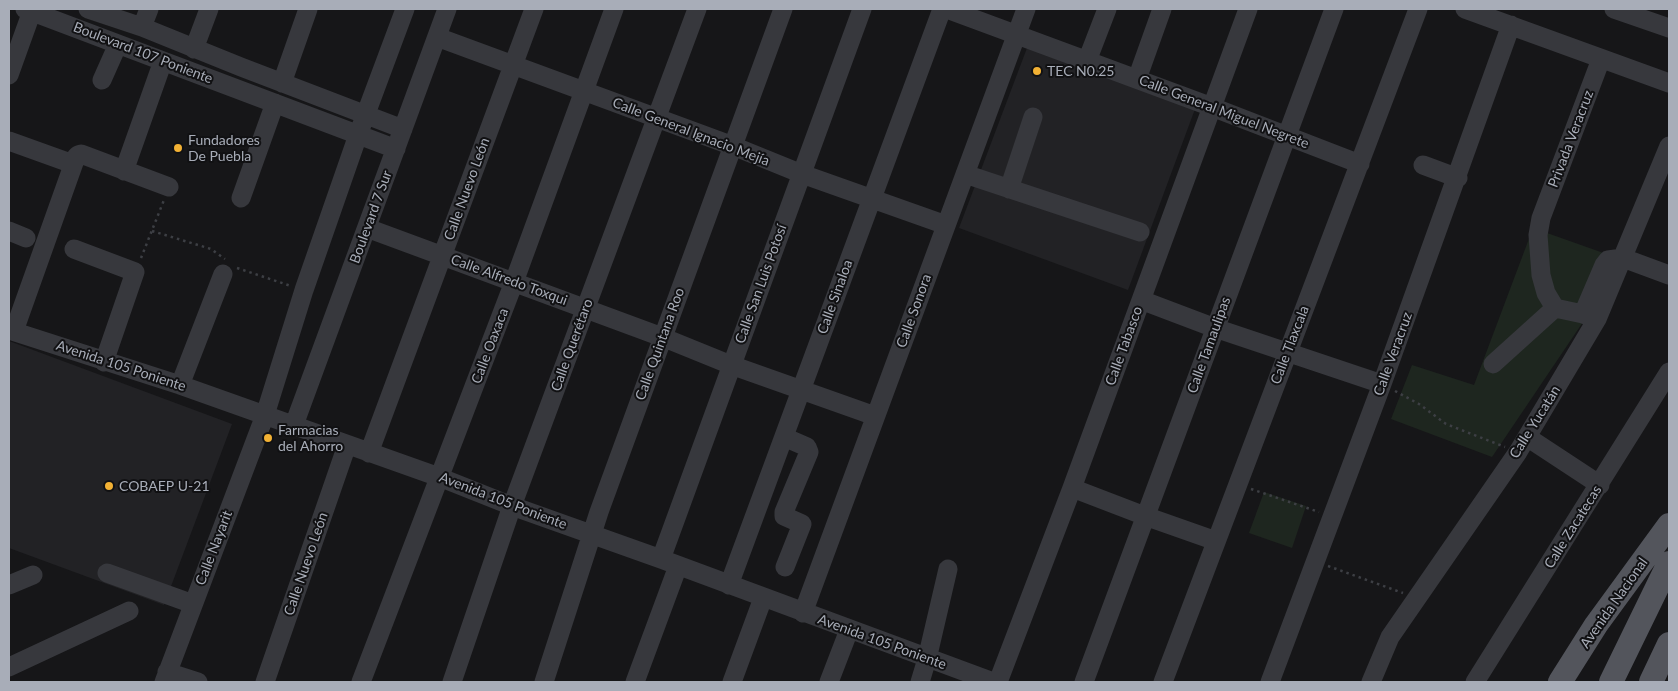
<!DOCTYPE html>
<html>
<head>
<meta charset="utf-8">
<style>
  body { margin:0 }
  #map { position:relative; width:1678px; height:691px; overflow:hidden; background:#161618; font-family:Lato,sans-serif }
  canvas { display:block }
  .frame { position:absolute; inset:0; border:10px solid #a8adb8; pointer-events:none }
</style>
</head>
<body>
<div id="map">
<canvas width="1678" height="691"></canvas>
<div class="frame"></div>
</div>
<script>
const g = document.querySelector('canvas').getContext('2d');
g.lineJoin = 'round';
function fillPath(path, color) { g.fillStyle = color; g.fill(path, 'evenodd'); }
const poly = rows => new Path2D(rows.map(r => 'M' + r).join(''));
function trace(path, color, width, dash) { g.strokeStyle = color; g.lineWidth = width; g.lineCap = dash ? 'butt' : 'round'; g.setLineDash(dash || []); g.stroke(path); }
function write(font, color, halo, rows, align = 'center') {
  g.font = font + ' Lato,sans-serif'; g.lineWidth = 4; g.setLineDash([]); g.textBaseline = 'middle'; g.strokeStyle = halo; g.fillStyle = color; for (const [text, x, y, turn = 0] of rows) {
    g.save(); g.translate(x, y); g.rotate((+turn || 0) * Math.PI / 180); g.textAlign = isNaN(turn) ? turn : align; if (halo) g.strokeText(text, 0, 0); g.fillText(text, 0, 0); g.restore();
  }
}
fillPath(poly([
  [1027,48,1195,109,1128,290,959,228],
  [9,341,232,424,164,605,9,548]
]), '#222225');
fillPath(poly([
  [1533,228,1612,256,1583,322,1492,457,1391,419,1412,365,1474,385],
  [1264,492,1306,506,1292,548,1249,533]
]), '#1e261f');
trace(poly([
  [152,231,211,249,225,259],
  [141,258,164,200],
  [237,268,291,286],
  [1395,391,1419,404,1446,424,1505,447],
  [1251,489,1319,512],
  [1328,566,1403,593]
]), '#3d3f44', 2.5, [2.5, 4]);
trace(poly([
  [25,9,396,149],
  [88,9,142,27,241,67,403,129],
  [947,9,1212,107,1360,164],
  [1465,9,1669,83],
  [1614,9,1669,28],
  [142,27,149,9],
  [437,37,733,146,802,174,946,225],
  [194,49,209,9],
  [1087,61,1107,9],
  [9,75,32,11],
  [1137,79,1162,9],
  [102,80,118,44],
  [282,83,308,9],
  [9,141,73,164],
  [1423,165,1458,178],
  [124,171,163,61],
  [965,174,1140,232],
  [1009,189,1033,117],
  [241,198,275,103],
  [367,228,662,337,731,365,875,416],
  [9,231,26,238],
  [74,249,135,272,104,362],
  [1141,300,1215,328,1382,384],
  [1583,314,1604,265,1608,260,1623,258,1669,275],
  [1597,319,1583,314,1555,308,1546,293,1541,275,1538,235,1541,218,1601,59],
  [9,330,180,385,439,477,512,506,661,559,993,682],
  [14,331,76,157,78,155,81,154,169,187],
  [1493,364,1555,308],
  [180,385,223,274],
  [294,425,447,9],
  [784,437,807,447,809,452,784,512,784,516,802,524,785,567],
  [1527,437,1600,485],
  [369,453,534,9],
  [1072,488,1145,516,1216,541],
  [661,559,862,9],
  [107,573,193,604],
  [9,585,33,575],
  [729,585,942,9],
  [803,613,1026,9],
  [9,667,129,611],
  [167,672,198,682],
  [164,682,265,415,304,290,358,135,405,9],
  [265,682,347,445],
  [361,682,514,282,614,9],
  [452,682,512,506,697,9],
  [544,682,599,512,783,9],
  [635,682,678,566],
  [732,682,763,598],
  [829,682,849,630],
  [920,682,927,659,948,569],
  [998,682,1072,488,1248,9],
  [1084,682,1334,9],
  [1163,682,1418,9],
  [1270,682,1382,384,1511,25],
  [1371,682,1390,637,1518,452,1597,319,1669,146],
  [1475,682,1669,372]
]), '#37383d', 19);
trace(poly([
  [1560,682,1596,625,1669,525],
  [1611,682,1669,563],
  [1651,682,1669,644]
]), '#53555c', 24);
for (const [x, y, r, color] of [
  [1037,71,5,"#f2b134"],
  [178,148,5,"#f2b134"],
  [268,438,5,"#f2b134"],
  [109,486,5,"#f2b134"]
]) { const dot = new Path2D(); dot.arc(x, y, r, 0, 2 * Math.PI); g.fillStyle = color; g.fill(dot); trace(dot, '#111113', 2); }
write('14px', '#a8adb8', '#111113', [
  ["Boulevard 107 Poniente",143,53,21],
  ["Calle General Miguel Negrete",1224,112,21],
  ["Calle General Ignacio Mejía",691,132,21],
  ["Privada Veracruz",1571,139,-69],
  ["Calle Nuevo León",467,189,-70],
  ["Boulevard 7 Sur",371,217,-70],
  ["Calle Alfredo Toxqui",509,280,20],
  ["Calle San Luis Potosí",761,284,-70],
  ["Calle Sinaloa",835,297,-70],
  ["Calle Sonora",914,311,-70],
  ["Calle Quintana Roo",660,344,-70],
  ["Calle Querétaro",572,345,-70],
  ["Calle Tamaulipas",1209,345,-70],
  ["Calle Tlaxcala",1290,345,-69],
  ["Calle Oaxaca",490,346,-69],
  ["Calle Tabasco",1124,346,-70],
  ["Calle Veracruz",1393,354,-70],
  ["Avenida 105 Poniente",121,366,18],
  ["Calle Yucatán",1535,422,-58],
  ["Avenida 105 Poniente",503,501,21],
  ["Calle Zacatecas",1573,527,-58],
  ["Calle Nayarit",214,548,-69],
  ["Calle Nuevo León",306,564,-71],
  ["Avenida Nacional",1614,603,-55],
  ["Avenida 105 Poniente",882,642,20]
]);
write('14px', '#a8adb8', '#111113', [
  ["TEC N0.25",1047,71],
  ["Fundadores",188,140],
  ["De Puebla",188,156],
  ["Farmacias",278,430],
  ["del Ahorro",278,446],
  ["COBAEP U-21",119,486]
], 'left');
</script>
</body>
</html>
